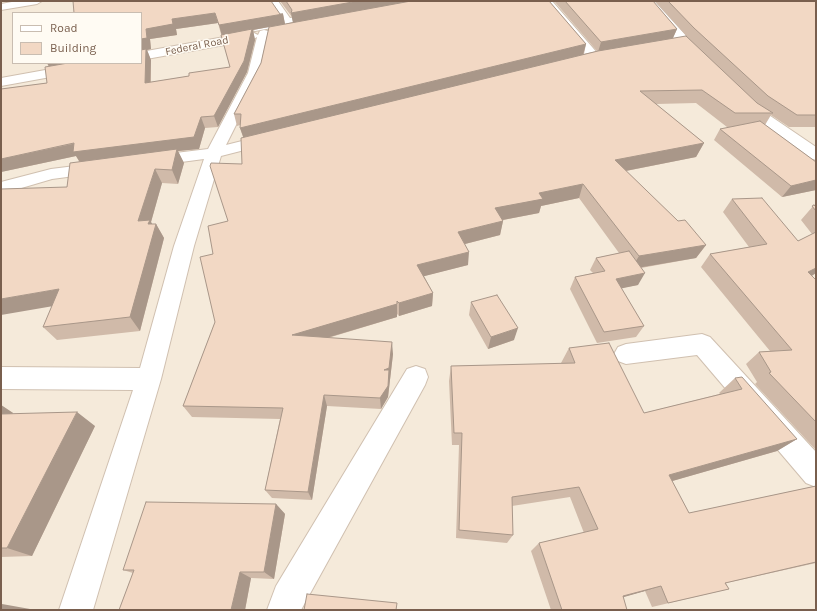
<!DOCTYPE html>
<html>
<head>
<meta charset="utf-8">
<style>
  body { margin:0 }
  #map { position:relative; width:817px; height:611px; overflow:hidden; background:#fdf7ec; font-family:Karla,sans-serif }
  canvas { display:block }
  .frame { position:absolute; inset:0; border:2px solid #795f4e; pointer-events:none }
  .legend { position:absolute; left:12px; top:12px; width:130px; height:52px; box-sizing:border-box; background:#fffbf3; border:1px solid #c9bdb1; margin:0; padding:5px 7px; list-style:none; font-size:12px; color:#795f4e }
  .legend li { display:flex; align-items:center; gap:8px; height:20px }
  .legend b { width:20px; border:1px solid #c9bdb1 }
</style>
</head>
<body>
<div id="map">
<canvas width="817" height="611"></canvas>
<div class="frame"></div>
<ul class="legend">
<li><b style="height:5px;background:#fff"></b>Road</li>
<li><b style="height:11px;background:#f2d8c4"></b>Building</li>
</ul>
</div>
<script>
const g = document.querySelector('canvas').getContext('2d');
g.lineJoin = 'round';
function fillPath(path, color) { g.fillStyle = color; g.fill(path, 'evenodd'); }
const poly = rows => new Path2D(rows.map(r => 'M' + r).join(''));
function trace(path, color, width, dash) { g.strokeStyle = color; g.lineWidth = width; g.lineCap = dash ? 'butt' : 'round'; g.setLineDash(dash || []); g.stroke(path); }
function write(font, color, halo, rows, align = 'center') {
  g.font = font + ' Karla,sans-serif'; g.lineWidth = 3; g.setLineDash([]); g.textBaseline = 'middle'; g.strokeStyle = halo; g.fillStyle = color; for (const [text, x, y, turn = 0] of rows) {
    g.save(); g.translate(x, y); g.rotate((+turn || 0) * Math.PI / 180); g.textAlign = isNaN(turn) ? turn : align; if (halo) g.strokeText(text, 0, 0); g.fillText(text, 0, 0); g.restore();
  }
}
fillPath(poly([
  [1,1,816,1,816,610,1,610],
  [13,13,141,13,141,63,13,63]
]), '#f5eada');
const minor = poly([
  [17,1,42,1,37,4,1,10,1,4,17,1],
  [268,1,278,1,290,18,322,13,326,14,328,16,326,18,322,19,255,31,251,29,249,27,251,25,280,19,268,1],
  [541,1,552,1,599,55,600,58,599,61,589,61,541,1],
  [643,1,654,1,705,56,706,59,705,62,695,62,680,46,643,1],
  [264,30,268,31,270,34,262,73,226,145,270,134,276,136,278,139,276,142,221,156,194,246,161,379,93,610,59,610,133,390,1,389,1,367,140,368,174,246,204,159,151,166,145,165,143,161,145,157,151,156,208,149,248,73,257,37,252,40,141,60,141,52,252,32,258,35,260,31,264,30],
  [84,63,113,63,111,66,106,67,1,86,1,78,84,63],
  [745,98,750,99,760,109,816,147,816,160,810,158,750,115,738,102,740,99,745,98],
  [99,163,105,164,107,168,105,172,52,179,1,194,1,182,51,169,99,163],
  [702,334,710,337,816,452,816,487,806,483,697,355,626,364,618,361,614,354,618,347,626,344,702,334],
  [416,366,425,369,428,377,425,385,301,610,267,610,276,586,407,369,416,366]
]);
trace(minor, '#d0c0b0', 2);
fillPath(minor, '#fff');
fillPath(poly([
  [73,1,280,14,283,14,285,24,293,22,292,17,280,1,549,1,586,44,584,54,597,51,554,1,653,1,677,29,673,38,689,39,655,1,816,1,816,127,789,127,771,115,765,125,816,162,816,190,782,197,714,140,720,129,733,127,727,127,696,103,656,104,704,143,696,157,626,171,678,221,706,245,696,258,641,268,638,285,621,288,644,326,636,337,597,343,570,289,575,277,593,273,590,270,596,258,619,253,579,198,541,206,539,213,503,220,503,221,500,235,465,244,468,265,424,276,433,293,432,306,399,316,397,314,397,317,328,338,393,354,388,397,381,409,327,406,312,500,272,498,265,490,280,419,192,417,183,406,215,322,213,254,228,221,242,164,243,137,240,128,240,125,237,126,234,114,261,63,269,27,253,30,255,40,247,72,218,127,205,128,199,149,178,151,184,163,178,184,162,183,151,222,152,224,156,224,164,238,140,331,57,340,43,327,52,306,67,187,79,161,76,156,1,172,1,89,47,83,49,67,47,63,141,63],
  [218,23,230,67,189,76,151,82,151,60,147,50,151,49,150,39,177,35,176,29],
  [732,199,798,241,812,234,801,220,814,205,816,207,816,273,812,276,816,280,816,448,815,449,755,384,757,382,746,364,759,352,770,351,701,267,710,254,749,247,723,212],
  [471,302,514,340,488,349,469,315],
  [569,348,644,413,720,394,719,393,735,378,797,439,777,451,672,481,689,513,816,486,816,563,726,583,729,589,652,607,645,591,623,597,627,610,551,610,531,551,539,543,584,533,570,497,512,506,513,535,507,543,456,538,459,445,452,445,449,381,451,366,562,364,561,363],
  [1,405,13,413,12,414,95,426,32,556,1,557],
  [276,504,285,514,274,579,251,578,245,610,119,610,133,573,123,570]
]), '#d0baa9');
fillPath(poly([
  [358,1,415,1,293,23,291,13],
  [215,13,218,23,176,29,177,35,150,39,151,49,147,50,151,60,150,94,145,83,141,51,141,39,146,29,172,19],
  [283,14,285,24,253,30,255,40,247,72,218,127,214,116,244,61,222,36,219,25],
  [677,29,672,40,598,52,601,42],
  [586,44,583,55,244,139,240,128],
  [47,63,76,63,50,68],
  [201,117,205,128,199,149,178,151,184,163,178,184,172,170,81,164,76,156,1,172,1,159],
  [704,143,696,157,610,174,615,160],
  [155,169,162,183,151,222,155,229,156,224,164,238,140,331,130,317,138,221],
  [816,180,816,190,782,197,791,186],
  [583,184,579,198,541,206,539,213,492,222,495,208,539,193],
  [503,221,500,235,457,246,458,232],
  [706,245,696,258,631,269,639,256],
  [469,252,468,265,417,278,417,265],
  [816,268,816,273,796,285,808,272],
  [645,273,638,285,609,291,616,279],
  [59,289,71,303,1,315,1,299],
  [433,293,432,306,399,316,399,303],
  [397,301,397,317,296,347,292,335],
  [518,328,514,340,488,349,491,337],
  [392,342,393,354,388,397,381,409,380,398,384,370],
  [324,395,327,406,312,500,308,492],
  [1,405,13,413,4,428,1,426],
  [77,412,95,426,32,556,7,548],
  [797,439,777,451,655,486,669,475],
  [276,504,285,514,274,579,264,572],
  [240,572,251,578,245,610,231,610],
  [661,586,645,591,610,601,623,596],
  [2,604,30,609,30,610,1,610]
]), '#a99789');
const building = poly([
  [73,1,271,1,280,14,283,14,219,25,215,13,172,19,173,24,146,29,147,38,141,39,141,13,74,13,73,1],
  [286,1,358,1,291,13,292,10,286,1],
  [411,1,549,1,586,44,240,128,241,114,234,114,261,63,269,27,411,1],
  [565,1,653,1,677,29,601,42,565,1],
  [668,1,815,1,816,2,816,115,797,115,768,96,694,28,668,1],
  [252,29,244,61,214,116,201,117,194,137,73,152,74,143,1,159,1,89,47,83,45,67,68,63,141,63,141,50,146,49,145,83,189,76,189,73,230,67,221,35,252,29],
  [686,36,757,103,773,113,735,113,702,90,640,91,704,143,615,160,678,221,685,220,706,245,639,256,583,184,539,193,543,199,495,208,503,221,458,232,469,252,417,265,433,293,399,303,397,301,397,304,292,335,392,342,389,368,384,370,389,370,388,386,380,398,324,395,308,492,265,490,283,408,183,406,215,322,200,257,213,254,208,226,228,221,210,166,211,163,242,164,241,138,598,51,686,36],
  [760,121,816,162,816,180,791,186,720,129,760,121],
  [177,149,172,170,155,169,138,221,150,220,148,224,156,224,130,317,43,327,59,289,1,299,1,189,67,187,70,163,177,149],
  [762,198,798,241,816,232,816,268,808,272,816,280,816,422,769,373,771,372,759,352,792,350,710,254,767,244,732,199,762,198],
  [814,205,816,207,816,211,812,206,814,205],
  [629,251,645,273,616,279,644,326,604,332,575,277,605,271,596,258,629,251],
  [497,295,518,328,491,337,471,302,497,295],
  [609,343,644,413,742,389,735,378,742,377,797,439,669,475,689,513,816,486,816,562,725,583,729,589,668,603,661,586,623,596,627,610,562,610,539,543,598,529,579,487,512,497,513,535,459,530,462,433,454,433,451,366,575,363,569,348,609,343],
  [77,412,7,548,1,548,1,414,77,412],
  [146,502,276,504,264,572,240,572,231,610,119,610,134,570,123,570,146,502],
  [307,594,397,603,396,610,304,610,307,594]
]);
fillPath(building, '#f2d8c4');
trace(building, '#a99789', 1);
write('11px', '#795f4e', '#fffbf3', [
  ["Federal Road",197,46,-11]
]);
</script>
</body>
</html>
